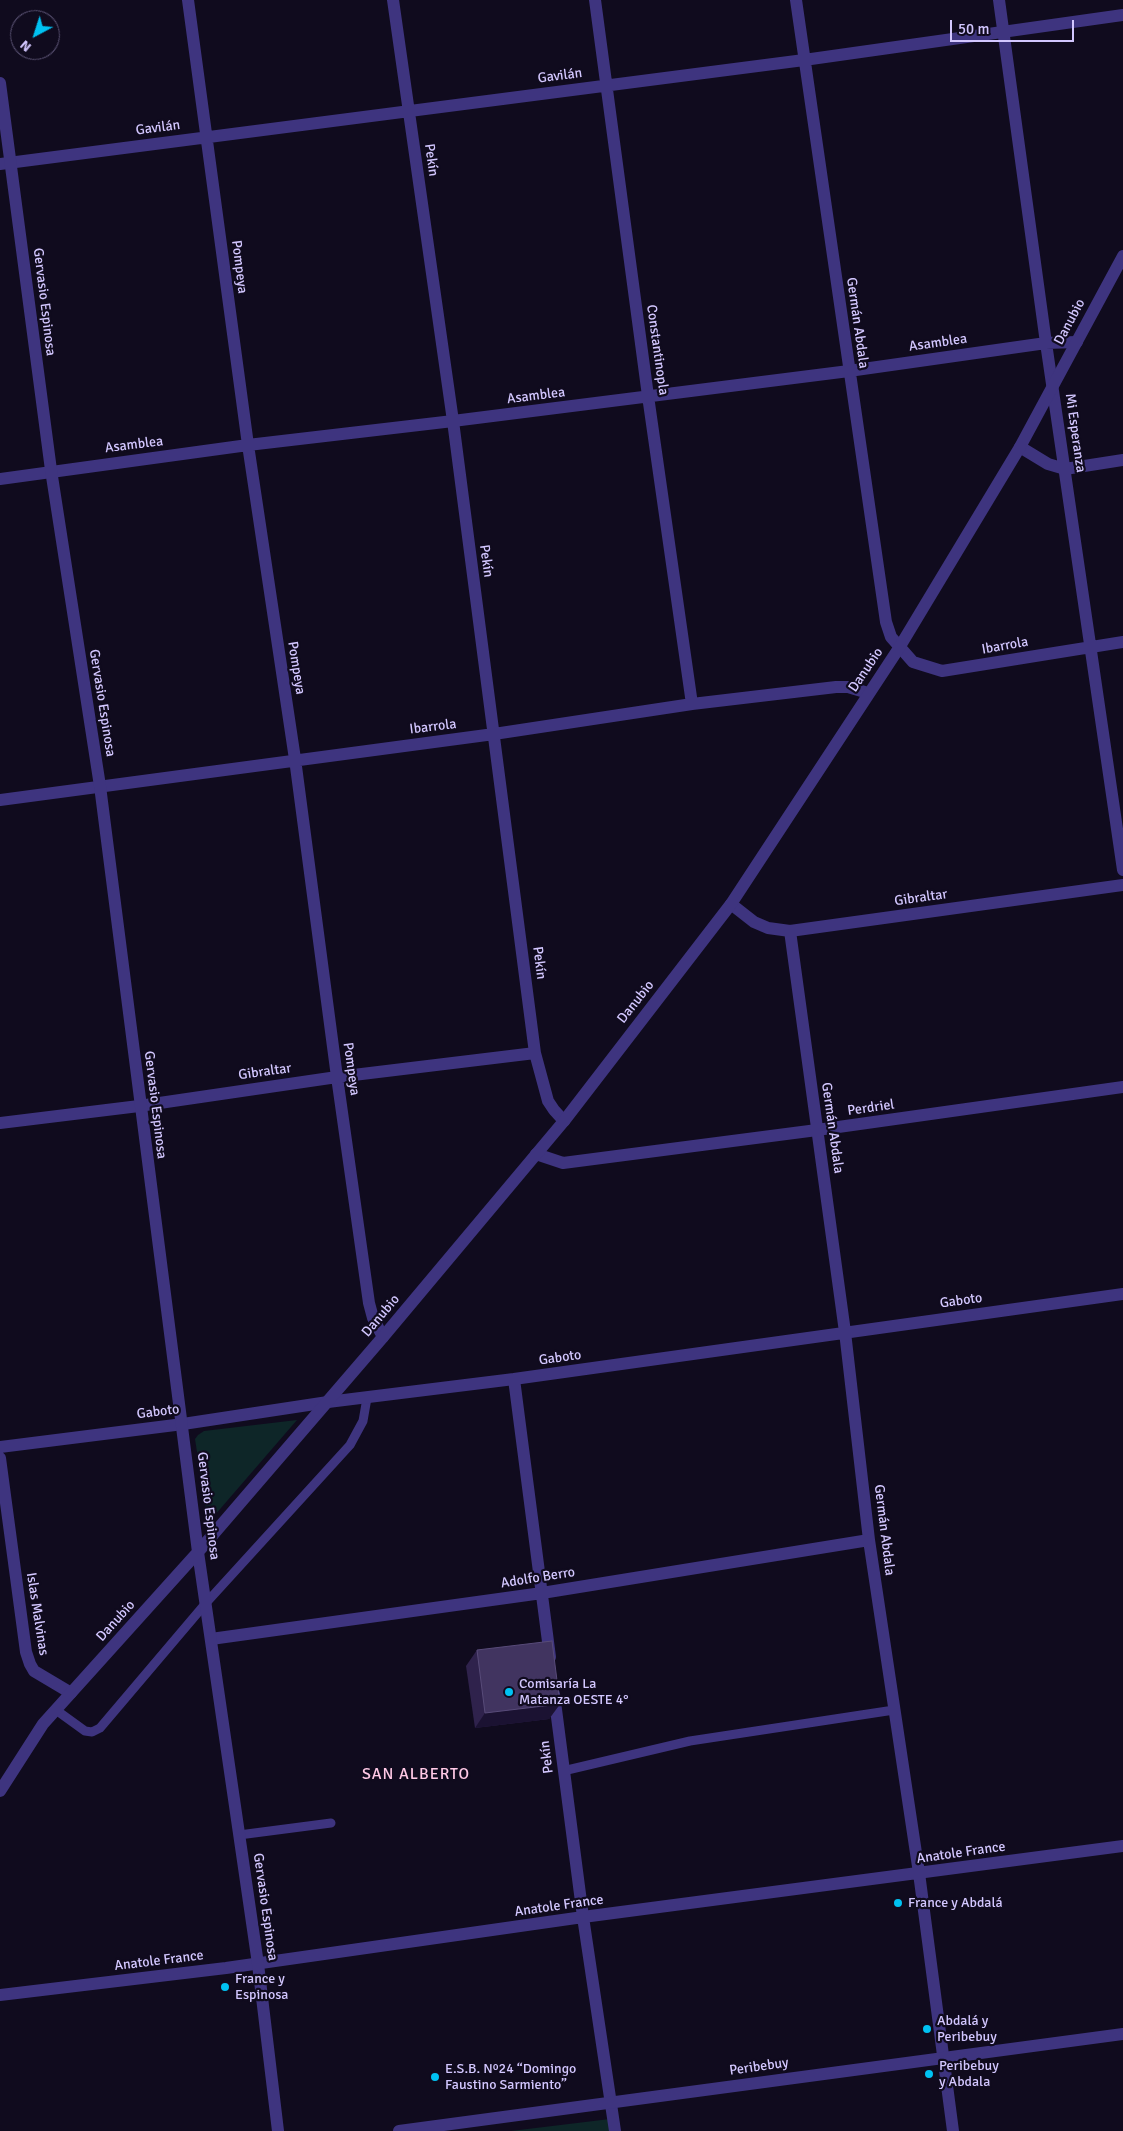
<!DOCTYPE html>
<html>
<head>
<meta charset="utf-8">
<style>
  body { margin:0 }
  #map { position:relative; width:1123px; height:2131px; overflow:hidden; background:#100b1e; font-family:Signika,sans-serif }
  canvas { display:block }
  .north { position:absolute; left:10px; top:10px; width:50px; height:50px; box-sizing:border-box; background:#100b1e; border:1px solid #5e5678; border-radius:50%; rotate:220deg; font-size:14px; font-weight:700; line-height:20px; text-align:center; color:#d3c7ff }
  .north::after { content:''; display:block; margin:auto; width:18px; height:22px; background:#00c2f2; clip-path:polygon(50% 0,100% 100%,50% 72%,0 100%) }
  .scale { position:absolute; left:950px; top:20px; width:124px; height:22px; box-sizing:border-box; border:2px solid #d3c7ff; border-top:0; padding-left:6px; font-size:15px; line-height:18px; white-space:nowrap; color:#d3c7ff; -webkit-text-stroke:4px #100b1e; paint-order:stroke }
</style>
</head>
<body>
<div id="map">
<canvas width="1123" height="2131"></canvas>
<div class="north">N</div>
<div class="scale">50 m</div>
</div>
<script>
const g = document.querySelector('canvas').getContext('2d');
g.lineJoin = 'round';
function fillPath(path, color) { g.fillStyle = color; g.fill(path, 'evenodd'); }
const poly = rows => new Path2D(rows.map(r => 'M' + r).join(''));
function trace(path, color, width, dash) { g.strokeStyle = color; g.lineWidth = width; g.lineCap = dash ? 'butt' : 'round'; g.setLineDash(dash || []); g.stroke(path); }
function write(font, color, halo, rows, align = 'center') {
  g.font = font + ' Signika,sans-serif'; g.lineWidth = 4.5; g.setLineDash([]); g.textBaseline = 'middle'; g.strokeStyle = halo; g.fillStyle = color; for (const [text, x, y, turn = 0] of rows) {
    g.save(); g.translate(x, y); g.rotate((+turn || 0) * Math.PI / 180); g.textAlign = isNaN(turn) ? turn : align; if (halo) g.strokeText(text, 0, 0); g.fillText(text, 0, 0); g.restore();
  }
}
fillPath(poly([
  [297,1420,208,1523,195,1439,198,1435,204,1431],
  [610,2119,611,2131,511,2131]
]), '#0e2628');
trace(poly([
  [56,1710,85,1731,92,1732,100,1728,206,1603,350,1445,363,1421,367,1398],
  [563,1771,690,1741,894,1710],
  [239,1835,331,1823]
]), '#3e347f', 9);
trace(poly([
  [188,0,248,445,295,759,337,1077,369,1303,373,1318,383,1337],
  [393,0,453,421,535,1053,548,1101,554,1110,564,1121],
  [595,0,648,396,692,704],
  [796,0,886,622,891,637,913,662,942,671,1123,642],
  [999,0,1046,343,1123,870],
  [0,164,804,60,1123,15],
  [1020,447,1048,464,1065,469,1123,460],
  [0,479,248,445,453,421,849,371,1046,343,1077,342],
  [0,800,494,734,692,704,836,687,848,687,868,693],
  [731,904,754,922,768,928,790,931,1123,885],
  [790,931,845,1332,869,1540,919,1873,953,2131],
  [0,1123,139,1106,337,1077,535,1053],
  [536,1154,563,1163,817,1130,1123,1087],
  [514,1379,550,1657],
  [0,1447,183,1424,328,1402,514,1379,1123,1294],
  [0,1458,26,1652,30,1664,34,1671,71,1693],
  [211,1639,542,1593,869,1540],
  [554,1694,583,1917,615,2131],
  [0,1995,226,1968,583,1917,1123,1846]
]), '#3e347f', 12);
trace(poly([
  [0,83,51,470,100,786,198,1552,258,1964,278,2131],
  [0,1791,43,1724,198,1552,383,1337,564,1121,731,904,899,648,1020,447,1123,256],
  [399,2131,1123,2034]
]), '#3e347f', 12);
fillPath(poly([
  [477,1650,560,1704,549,1719,475,1728,466,1666]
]), '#2f224c');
fillPath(poly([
  [560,1704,549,1719,475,1728,485,1713]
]), '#1b1232');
const building = poly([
  [552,1641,560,1704,485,1713,477,1650,552,1641]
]);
fillPath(building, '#413460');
trace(building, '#584b79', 1);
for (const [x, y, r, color] of [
  [509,1692,5,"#00c2f2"],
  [898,1903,5,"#00c2f2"],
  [225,1987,5,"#00c2f2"],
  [927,2029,5,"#00c2f2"],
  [929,2074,5,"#00c2f2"],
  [435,2077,5,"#00c2f2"]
]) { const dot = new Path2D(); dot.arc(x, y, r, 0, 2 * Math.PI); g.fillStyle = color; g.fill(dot); trace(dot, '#100b1e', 2); }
write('14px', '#d3c7ff', '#100b1e', [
  ["Gavilán",560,76,-7],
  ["Gavilán",158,128,-7],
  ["Pekín",431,160,82],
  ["Pompeya",239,267,83],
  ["Gervasio Espinosa",44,302,83],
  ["Danubio",1070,322,-62],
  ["Germán Abdala",857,323,82],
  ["Asamblea",938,343,-8],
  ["Constantinopla",657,350,82],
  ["Asamblea",536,396,-7],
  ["Mi Esperanza",1075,433,82],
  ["Asamblea",134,445,-7],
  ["Pekín",486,561,82],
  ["Ibarrola",1005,646,-10],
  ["Pompeya",296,668,81],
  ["Danubio",866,670,-56],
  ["Gervasio Espinosa",102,703,81],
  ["Ibarrola",433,727,-7],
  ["Gibraltar",921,898,-8],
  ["Pekín",539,963,83],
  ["Danubio",636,1002,-52],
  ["Pompeya",351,1069,82],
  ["Gibraltar",265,1072,-8],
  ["Gervasio Espinosa",155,1105,83],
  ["Perdriel",871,1108,-8],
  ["Germán Abdala",832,1128,82],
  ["Gaboto",961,1301,-8],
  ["Danubio",381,1316,-50],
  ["Gaboto",560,1358,-8],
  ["Gaboto",158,1412,-7],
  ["Gervasio Espinosa",208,1506,83],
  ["Germán Abdala",884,1530,83],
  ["Adolfo Berro",538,1578,-9],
  ["Islas Malvinas",37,1614,81],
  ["Danubio",116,1621,-48],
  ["Pekín",547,1757,-97],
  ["Anatole France",961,1853,-8],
  ["Anatole France",559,1906,-8],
  ["Gervasio Espinosa",265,1907,82],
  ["Anatole France",159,1961,-7],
  ["Peribebuy",759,2067,-8]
]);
write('14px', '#d3c7ff', '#100b1e', [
  ["Comisaría La",519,1684],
  ["Matanza OESTE 4°",519,1700],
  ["France y Abdalá",908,1903],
  ["France y",235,1979],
  ["Espinosa",235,1995],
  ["Abdalá y",937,2021],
  ["Peribebuy",937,2037],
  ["Peribebuy",939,2066],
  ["y Abdala",939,2082],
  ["E.S.B. Nº24 “Domingo",445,2069],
  ["Faustino Sarmiento”",445,2085]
], 'left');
g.letterSpacing = '1px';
write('16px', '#ffc9e6', '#100b1e', [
  ["SAN ALBERTO",416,1775]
]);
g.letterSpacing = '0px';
</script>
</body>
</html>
